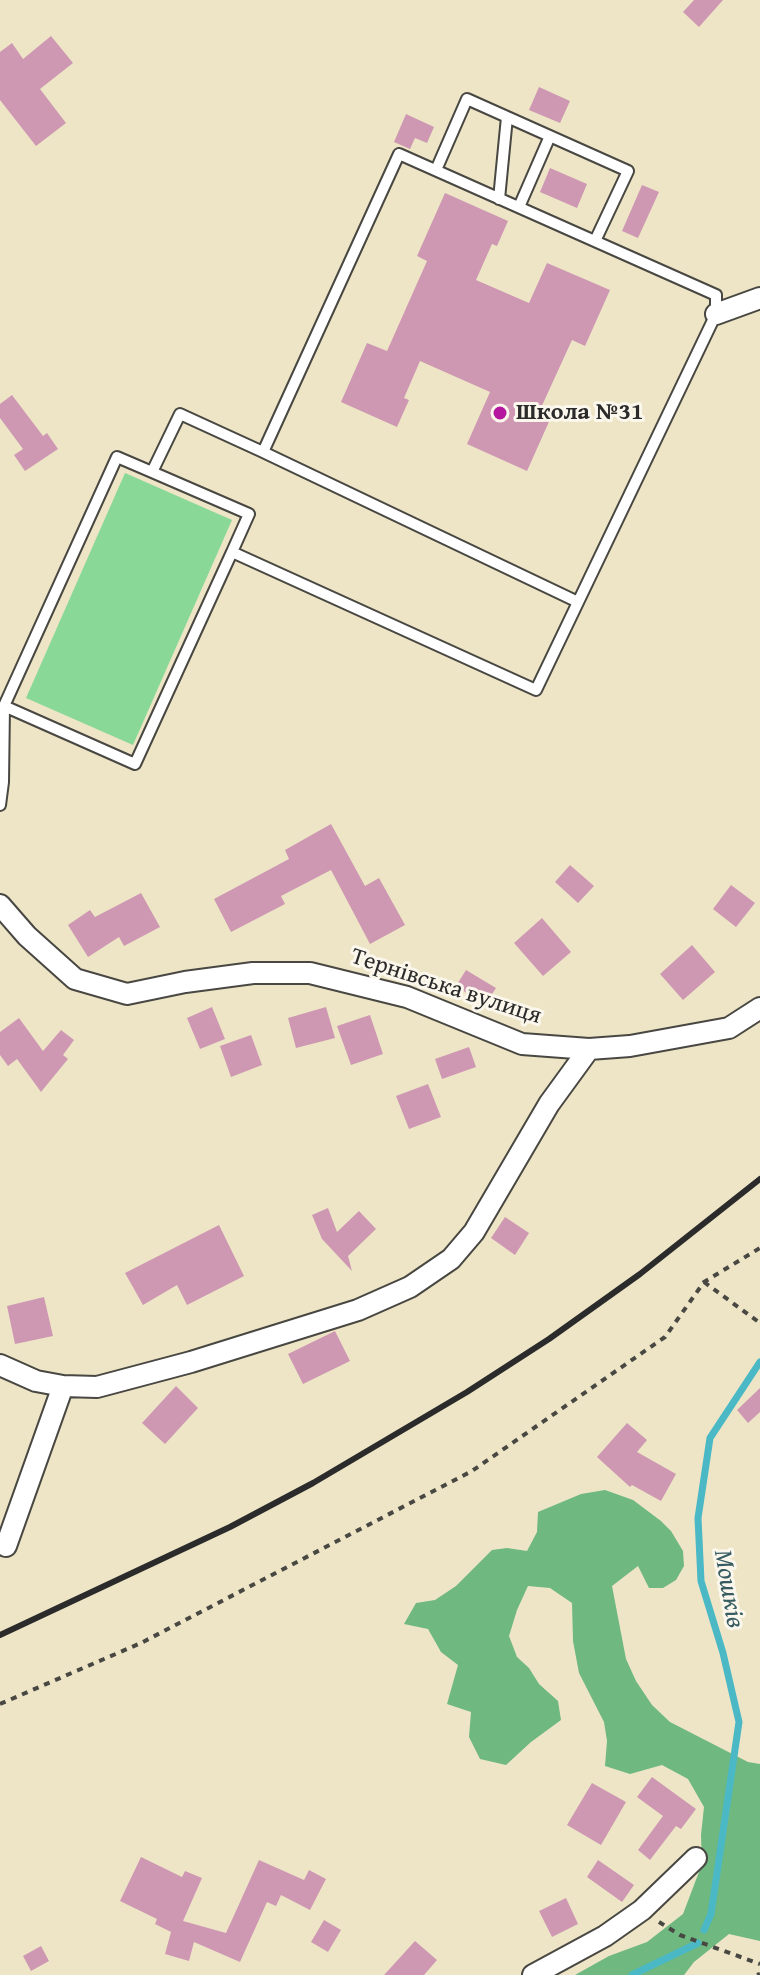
<!DOCTYPE html>
<html>
<head>
<meta charset="utf-8">
<style>
  body { margin:0 }
  canvas { display:block; background:#ede5c6 }
</style>
</head>
<body>
<canvas width="760" height="1975"></canvas>
<script>
const g = document.querySelector('canvas').getContext('2d');
g.lineJoin = 'round';
function fillPath(path, color) { g.fillStyle = color; g.fill(path, 'evenodd'); }
const poly = rows => new Path2D(rows.map(r => 'M' + r).join(''));
function trace(path, color, width, dash) { g.strokeStyle = color; g.lineWidth = width; g.lineCap = dash ? 'butt' : 'round'; g.setLineDash(dash || []); g.stroke(path); }
function write(font, color, halo, rows, align = 'center') {
  g.font = font + ' "Gentium Book Plus",serif'; g.lineWidth = 6; g.setLineDash([]); g.textBaseline = 'middle'; g.strokeStyle = halo; g.fillStyle = color; for (const [text, x, y, turn = 0] of rows) {
    g.save(); g.translate(x, y); g.rotate((+turn || 0) * Math.PI / 180); g.textAlign = isNaN(turn) ? turn : align; if (halo) g.strokeText(text, 0, 0); g.fillText(text, 0, 0); g.restore();
  }
}
fillPath(poly([
  [125,473,232,520,133,745,26,698]
]), '#8ad897');
fillPath(poly([
  [605,1490,633,1500,661,1521,671,1531,683,1551,684,1566,676,1580,663,1588,649,1588,638,1566,612,1586,626,1659,636,1681,652,1705,670,1722,748,1762,760,1764,760,1941,729,1934,694,1962,684,1975,575,1975,609,1956,647,1942,683,1914,702,1864,701,1835,704,1807,688,1779,662,1765,630,1774,605,1766,607,1741,604,1722,579,1673,573,1641,572,1603,550,1588,528,1586,517,1610,509,1636,517,1657,529,1668,539,1684,558,1701,561,1720,531,1742,506,1765,480,1759,469,1737,471,1712,447,1704,458,1665,441,1652,428,1629,404,1624,416,1603,435,1600,456,1586,492,1550,507,1548,527,1551,537,1532,538,1512,581,1494]
]), '#6fb880');
trace(poly([
  [704,1930,711,1914,739,1722,723,1653,701,1581,698,1518,710,1438,760,1362],
  [632,1975,698,1943]
]), '#4bb8c6', 7);
fillPath(poly([
  [694,0,723,0,699,27,683,12],
  [51,36,73,63,40,89,66,123,36,146,0,100,0,52,12,43,23,59],
  [539,87,570,101,560,123,529,110],
  [406,114,434,127,427,143,415,138,410,149,394,142],
  [550,168,587,184,577,208,540,192],
  [642,185,659,192,638,238,622,231],
  [445,193,508,221,497,246,492,244,476,280,529,303,547,263,610,290,585,346,572,340,540,410,552,415,527,471,467,444,490,392,420,361,404,398,409,400,397,427,341,402,367,343,387,351,427,261,417,256],
  [12,395,43,436,47,433,58,449,25,471,14,455,23,449,0,418,0,404],
  [331,824,365,886,379,878,405,925,370,944,331,870,281,896,285,904,231,932,214,899,289,859,285,850],
  [570,865,594,886,578,903,555,882],
  [731,885,755,903,736,927,713,909],
  [141,893,160,927,124,946,119,937,88,957,68,925,90,910,95,917],
  [542,918,571,952,543,976,514,943],
  [692,945,715,972,683,1000,660,974],
  [466,970,496,988,485,1005,456,986],
  [212,1007,225,1039,200,1049,187,1018],
  [326,1007,335,1038,296,1048,288,1018],
  [370,1015,383,1054,351,1065,337,1026],
  [19,1018,43,1051,61,1030,74,1040,63,1055,68,1059,41,1092,17,1059,8,1066,0,1055,0,1032],
  [251,1035,262,1065,231,1077,220,1046],
  [469,1047,476,1067,442,1079,435,1059],
  [428,1084,441,1117,409,1129,396,1096],
  [328,1208,337,1232,359,1211,376,1229,348,1256,352,1271,322,1239,312,1215],
  [505,1217,529,1233,515,1255,491,1238],
  [219,1225,244,1276,187,1305,177,1285,143,1305,125,1273],
  [44,1297,53,1336,15,1344,7,1306],
  [335,1331,350,1361,303,1384,288,1354],
  [176,1386,198,1408,165,1444,142,1423],
  [760,1388,760,1412,748,1423,737,1410],
  [627,1423,647,1440,637,1452,676,1474,661,1501,632,1485,630,1487,597,1457],
  [652,1777,696,1809,681,1829,676,1826,650,1860,638,1850,663,1816,637,1797],
  [592,1783,626,1802,601,1845,567,1825],
  [141,1857,182,1877,185,1871,202,1878,183,1921,226,1933,259,1860,304,1880,309,1870,326,1879,310,1910,281,1895,276,1906,267,1902,240,1962,194,1942,189,1961,165,1954,171,1932,155,1924,157,1919,120,1901],
  [598,1860,634,1885,622,1902,587,1877],
  [566,1898,578,1924,552,1937,539,1911],
  [324,1920,341,1930,328,1952,311,1942],
  [415,1941,437,1960,424,1975,384,1975],
  [41,1946,49,1961,31,1971,23,1956]
]), '#ce98b3');
const lane = poly([
  [399,154,716,295,716,314,536,690,232,552,135,764,4,706,117,457,152,472,180,414,263,452,399,154],
  [436,170,467,99,628,171,595,241],
  [499,199,507,117],
  [519,207,550,136],
  [263,452,578,602],
  [152,472,249,514,232,552],
  [0,805,3,782,4,706]
]);
const street = poly([
  [716,314,760,298],
  [0,905,27,936,75,979,127,994,185,982,253,973,310,973,407,997,522,1044,589,1049,630,1046,729,1028,760,1008],
  [0,1365,36,1381,63,1386],
  [6,1546,63,1386,97,1387,191,1362,358,1310,410,1287,451,1259,474,1232,549,1104,589,1049],
  [533,1975,605,1936,642,1910,696,1858]
]);
trace(lane, '#484742', 14);
trace(street, '#484742', 24);
trace(poly([
  [704,1282,760,1323],
  [0,1704,141,1643,472,1471,665,1337,704,1282,760,1248],
  [659,1922,680,1935,760,1964],
  [757,1975,760,1974]
]), '#484742', 4, [6, 6]);
trace(lane, '#fff', 10);
trace(street, '#fff', 20);
trace(poly([
  [0,1635,230,1527,313,1483,467,1392,549,1339,640,1274,760,1179]
]), '#2b2b2b', 6);
for (const [x, y, r, color] of [
  [500,413,8,"#b5179e"]
]) { const dot = new Path2D(); dot.arc(x, y, r, 0, 2 * Math.PI); g.fillStyle = color; g.fill(dot); trace(dot, '#fbf7ec', 3); }
write('bold 24px', '#2b2b2b', '#fbf7ec', [
  ["Школа №31",516,413]
], 'left');
write('24px', '#2b2b2b', '#fbf7ec', [
  ["Тернівська вулиця",446,987,18]
]);
write('italic 26px', '#365c61', '#fbf7ec', [
  ["Мошків",728,1589,80]
]);
</script>
</body>
</html>
